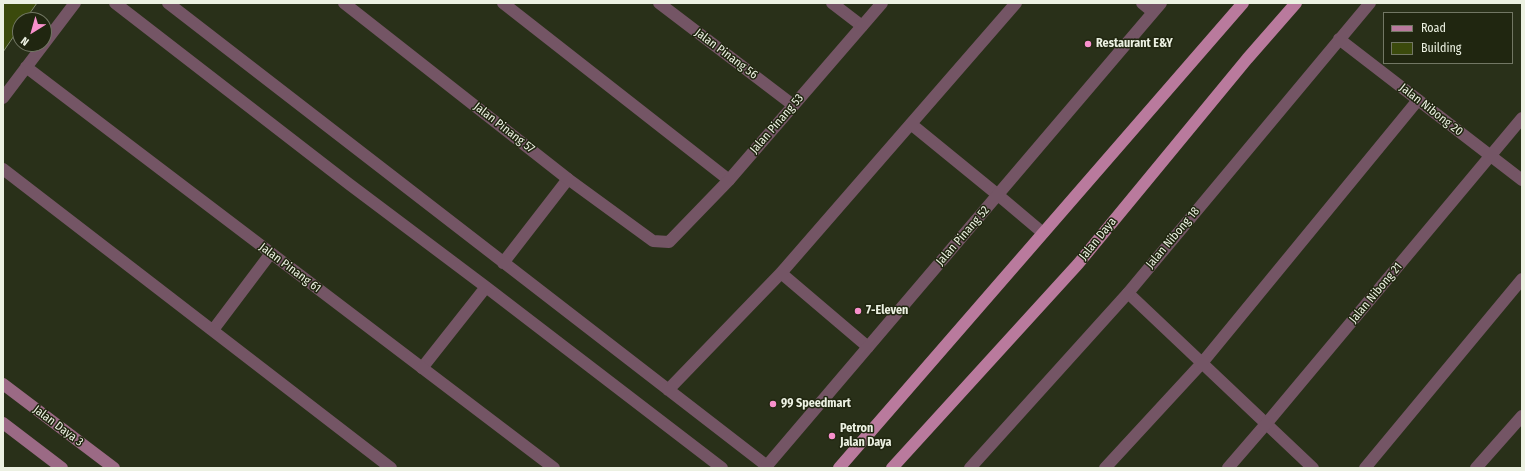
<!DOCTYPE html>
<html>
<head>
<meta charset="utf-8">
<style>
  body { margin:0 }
  #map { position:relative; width:1525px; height:471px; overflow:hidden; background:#293019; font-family:"Fira Sans Condensed",sans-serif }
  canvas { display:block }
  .frame { position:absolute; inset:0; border:4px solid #ecf1e2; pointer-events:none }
  .legend { position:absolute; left:1383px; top:12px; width:130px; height:52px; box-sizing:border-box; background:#202610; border:1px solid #727764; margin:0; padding:5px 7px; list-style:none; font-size:12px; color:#ecf1e2 }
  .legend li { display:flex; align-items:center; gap:8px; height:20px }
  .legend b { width:20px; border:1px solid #727764 }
  .north { position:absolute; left:12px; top:12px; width:40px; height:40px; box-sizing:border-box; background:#202610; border:1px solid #727764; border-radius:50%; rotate:217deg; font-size:11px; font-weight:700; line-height:16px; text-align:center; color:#ecf1e2 }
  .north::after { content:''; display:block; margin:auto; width:14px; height:18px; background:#f890cc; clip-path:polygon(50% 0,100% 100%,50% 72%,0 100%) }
</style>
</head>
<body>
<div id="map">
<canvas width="1525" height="471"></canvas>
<div class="frame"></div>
<ul class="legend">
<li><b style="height:5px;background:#b97a9d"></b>Road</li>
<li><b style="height:11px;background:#3b4a0c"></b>Building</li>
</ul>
<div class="north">N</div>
</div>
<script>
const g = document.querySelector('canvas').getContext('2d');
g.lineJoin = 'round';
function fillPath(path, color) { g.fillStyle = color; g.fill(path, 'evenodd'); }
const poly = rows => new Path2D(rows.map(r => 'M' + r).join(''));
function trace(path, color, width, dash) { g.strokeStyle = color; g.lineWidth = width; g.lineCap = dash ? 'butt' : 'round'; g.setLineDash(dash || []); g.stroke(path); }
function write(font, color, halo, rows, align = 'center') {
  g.font = font + ' "Fira Sans Condensed",sans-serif'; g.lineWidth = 3; g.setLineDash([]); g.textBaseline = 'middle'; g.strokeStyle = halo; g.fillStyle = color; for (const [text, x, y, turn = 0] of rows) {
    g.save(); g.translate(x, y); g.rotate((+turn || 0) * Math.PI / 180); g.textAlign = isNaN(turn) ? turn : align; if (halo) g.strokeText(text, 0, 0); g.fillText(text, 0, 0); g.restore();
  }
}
const building = poly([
  [3,3,37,3,25,20,20,20,20,27,3,52,3,3]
]);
fillPath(building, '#3b4a0c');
trace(building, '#7c856a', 1);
trace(poly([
  [115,3,349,184,486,287,722,468],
  [168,3,767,466],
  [503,3,729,180],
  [832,3,862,26],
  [1142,3,1153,12],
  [911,124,998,195],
  [3,169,391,468],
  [503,263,568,179],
  [781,273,868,347],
  [1128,293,1313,468],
  [213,330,271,253],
  [422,368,486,287],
  [668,390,781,273,1016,3],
  [1105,468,1202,363,1418,100],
  [1365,468,1522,279]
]), '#745565', 12);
trace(poly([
  [344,3,568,179,653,241,669,242,729,180,882,3],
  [659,3,793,105],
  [1339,39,1522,180],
  [26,67,554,468],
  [3,98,75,3],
  [998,195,1043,233],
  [765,468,1161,3],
  [970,468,1128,293,1370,3],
  [1228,468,1266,424,1522,118],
  [1476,468,1522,416]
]), '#745565', 12);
trace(poly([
  [3,384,114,468],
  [3,423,62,468]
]), '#9b6a85', 12);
trace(poly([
  [839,468,1243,3],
  [892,468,1078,264,1247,59,1296,3]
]), '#b97a9d', 12);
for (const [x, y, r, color] of [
  [1088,44,4,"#f890cc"],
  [858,311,4,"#f890cc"],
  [773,404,4,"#f890cc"],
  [832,436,4,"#f890cc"]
]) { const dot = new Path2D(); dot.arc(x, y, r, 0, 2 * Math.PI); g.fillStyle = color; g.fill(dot); trace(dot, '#202610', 1.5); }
write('bold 12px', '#ecf1e2', '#202610', [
  ["Restaurant E&Y",1096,44],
  ["7-Eleven",866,311],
  ["99 Speedmart",781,404],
  ["Petron",840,429],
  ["Jalan Daya",840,443]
], 'left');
write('12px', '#ecf1e2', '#202610', [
  ["Jalan Pinang 56",726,54,37],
  ["Jalan Nibong 20",1431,110,38],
  ["Jalan Pinang 53",777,124,-49],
  ["Jalan Pinang 57",504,128,38],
  ["Jalan Pinang 52",963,236,-49],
  ["Jalan Nibong 18",1173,238,-50],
  ["Jalan Daya",1098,239,-51],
  ["Jalan Pinang 61",290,268,37],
  ["Jalan Nibong 21",1376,293,-50],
  ["Jalan Daya 3",58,426,37]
]);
</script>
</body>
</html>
